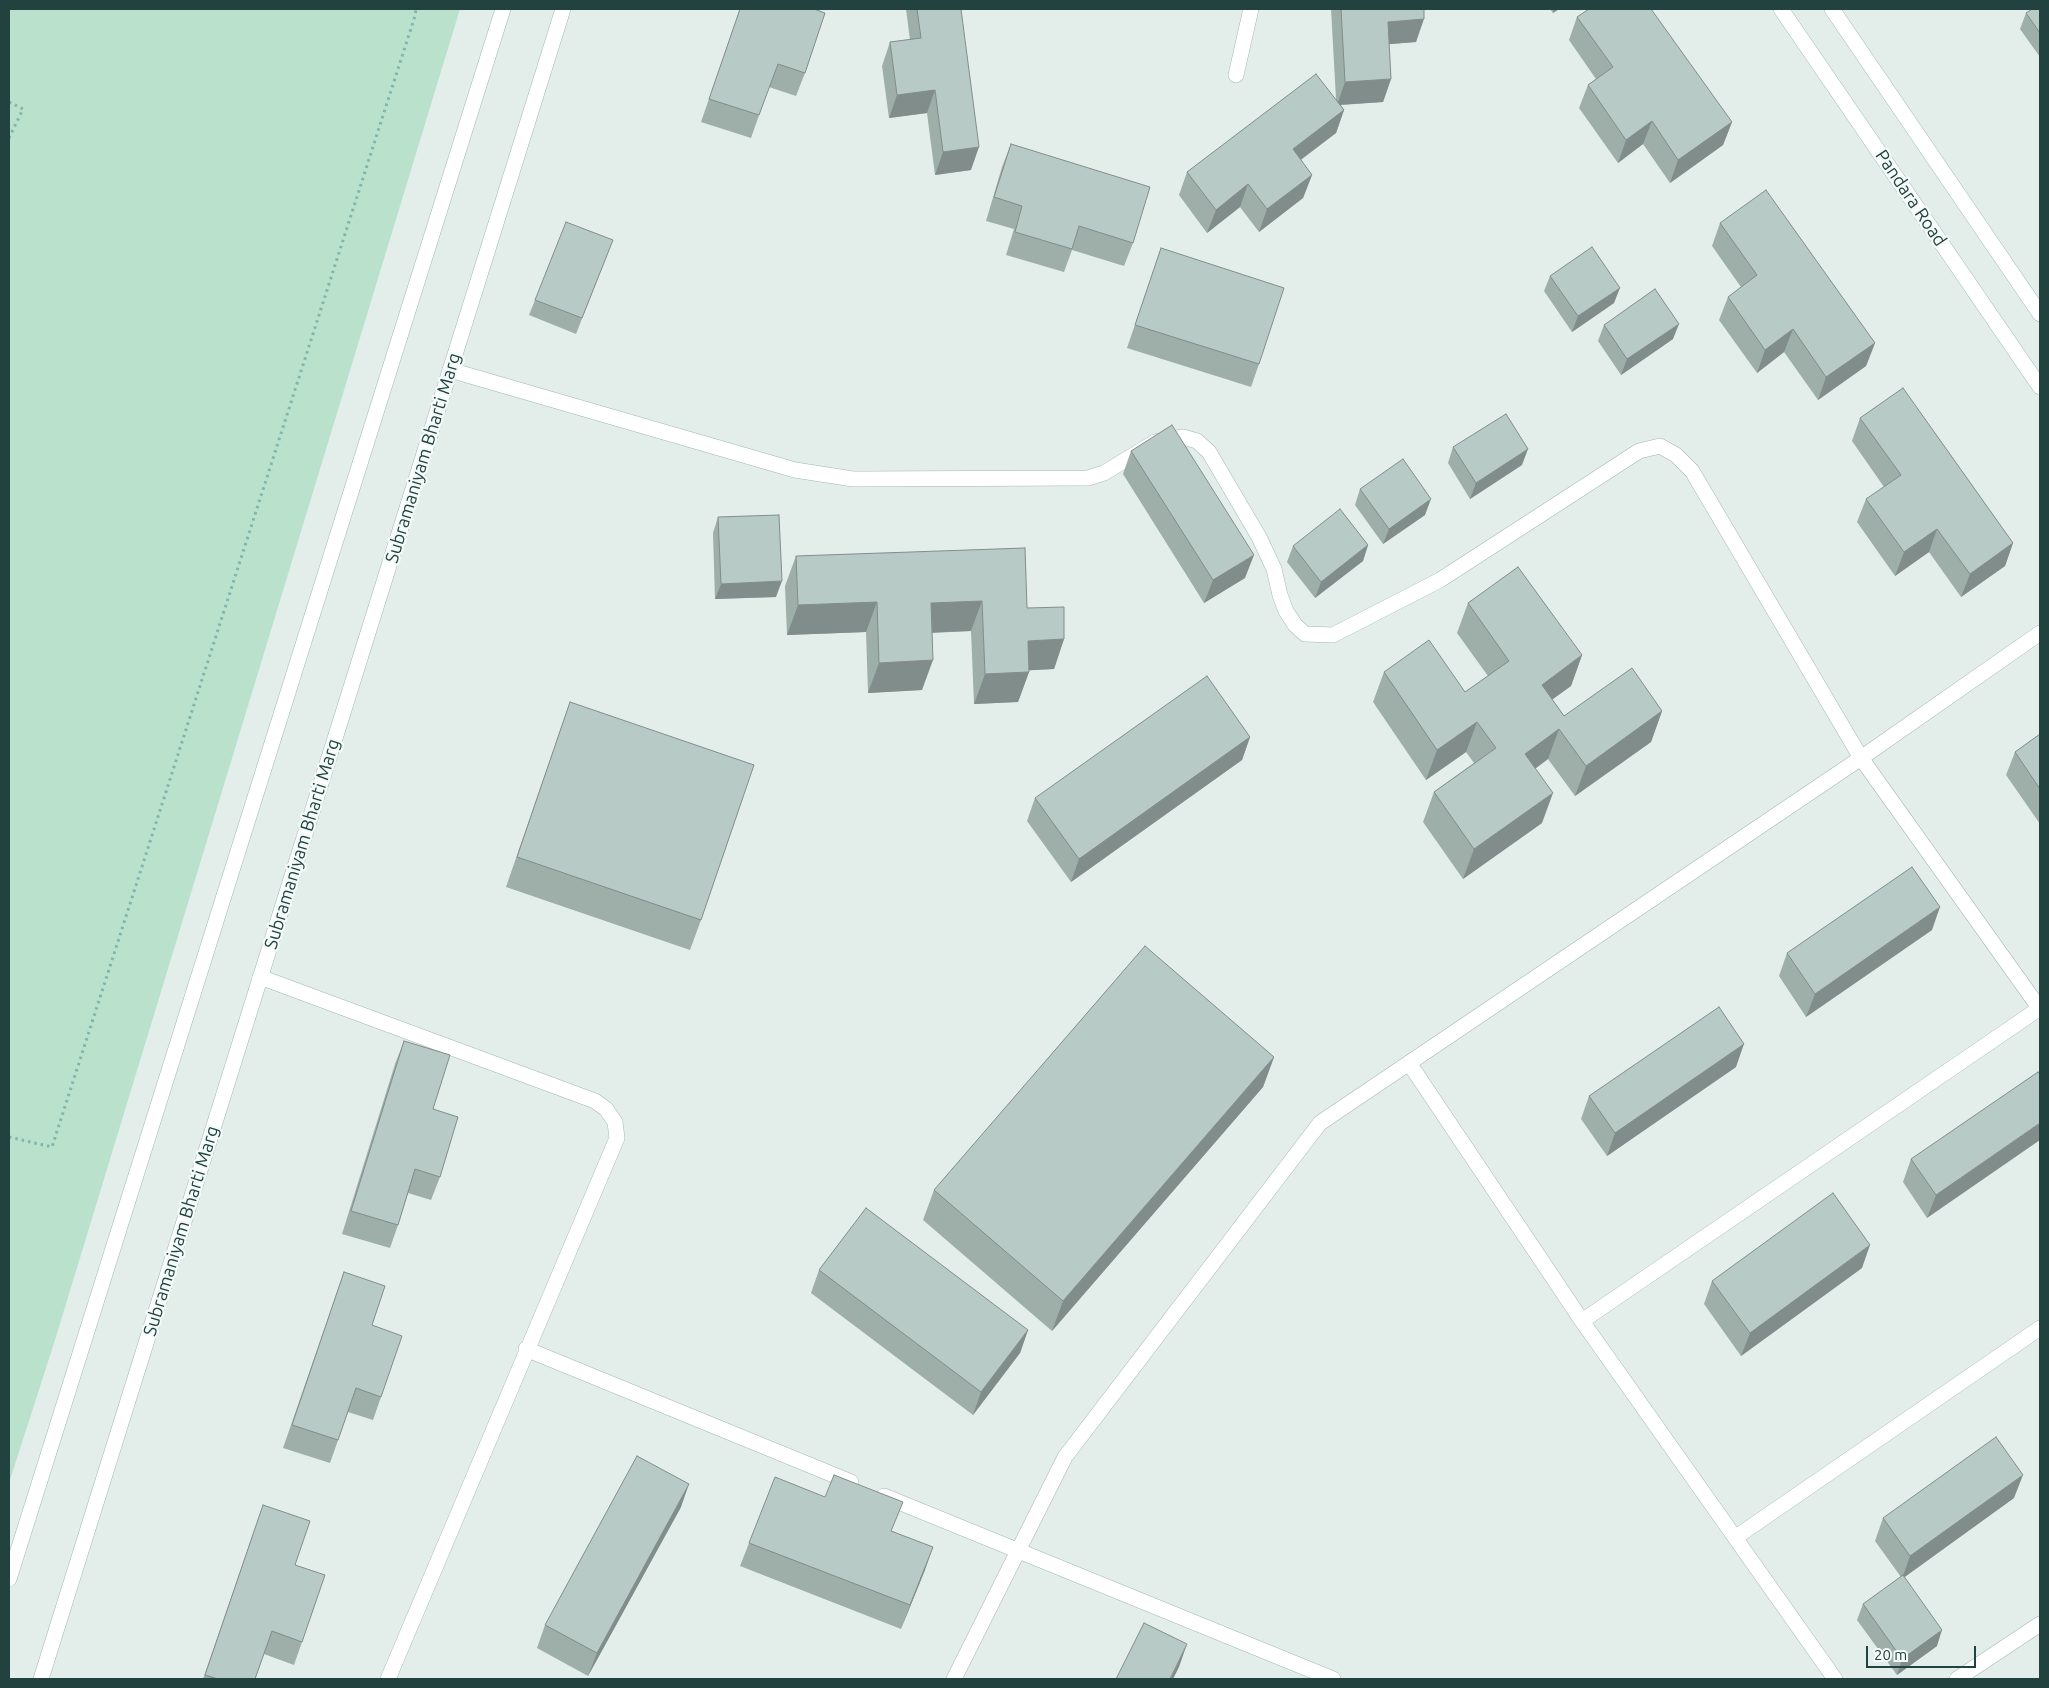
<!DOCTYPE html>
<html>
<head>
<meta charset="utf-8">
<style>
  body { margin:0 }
  #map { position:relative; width:2049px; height:1688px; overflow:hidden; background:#e3eeeb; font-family:Ubuntu,sans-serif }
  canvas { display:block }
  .frame { position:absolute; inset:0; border:10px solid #21423f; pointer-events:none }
  .scale { position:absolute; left:1866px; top:1646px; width:110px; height:22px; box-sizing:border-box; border:2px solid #21423f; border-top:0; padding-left:6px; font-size:15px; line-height:18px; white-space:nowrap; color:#21423f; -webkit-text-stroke:4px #f4faf8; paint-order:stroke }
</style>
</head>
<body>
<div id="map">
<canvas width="2049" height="1688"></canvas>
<div class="frame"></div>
<div class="scale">20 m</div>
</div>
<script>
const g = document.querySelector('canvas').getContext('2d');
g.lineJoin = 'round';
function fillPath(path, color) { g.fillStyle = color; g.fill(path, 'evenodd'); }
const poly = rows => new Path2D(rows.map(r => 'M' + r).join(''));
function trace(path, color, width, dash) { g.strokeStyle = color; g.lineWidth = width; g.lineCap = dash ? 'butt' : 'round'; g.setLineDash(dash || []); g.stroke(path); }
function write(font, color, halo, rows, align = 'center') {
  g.font = font + ' Ubuntu,sans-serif'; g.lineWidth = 4.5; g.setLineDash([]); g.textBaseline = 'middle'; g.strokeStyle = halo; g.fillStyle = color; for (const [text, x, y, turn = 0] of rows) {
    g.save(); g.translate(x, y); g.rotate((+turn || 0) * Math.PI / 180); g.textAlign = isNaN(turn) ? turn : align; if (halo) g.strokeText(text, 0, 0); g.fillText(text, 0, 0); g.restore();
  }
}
fillPath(poly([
  [9,9,460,9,55,1340,9,1483]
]), '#bae1cb');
const minor = poly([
  [1236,75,1251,9],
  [450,370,795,470,853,479,1088,478,1104,473,1155,442,1183,437,1197,441,1209,452,1259,537,1274,569,1280,595,1286,611,1295,625,1305,634,1333,635,1440,580,1639,451,1660,446,1676,455,1692,471,1861,758,2040,1009],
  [260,977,595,1101,606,1109,615,1122,617,1138,388,1679],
  [1409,1063,1582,1321,1835,1679],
  [1582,1321,2040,1008],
  [526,1349,851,1482],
  [884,1496,1333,1679],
  [1736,1537,2040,1328],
  [954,1679,1065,1457,1320,1123,1861,758,2040,633],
  [1957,1679,2040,1624]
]);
const secondary = poly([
  [1781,9,2040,387],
  [1832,9,2040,314],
  [9,1579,503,9],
  [41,1679,563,9]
]);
trace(minor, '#a5b7b4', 16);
trace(secondary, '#a0bbb7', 16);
trace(poly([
  [9,102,23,109,9,138],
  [9,1137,52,1147,415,16,416,9]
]), '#80b5ad', 3, [2.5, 4]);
trace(minor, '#fff', 15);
trace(secondary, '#fff', 15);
fillPath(poly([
  [740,9,805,73,796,96,769,87,751,138,701,122],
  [906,9,961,9,971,170,935,175,927,113,889,118,882,66,890,42,910,40],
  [1331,9,1424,9,1416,42,1389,44,1391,79,1383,102,1341,105,1344,110,1336,133,1301,160,1312,175,1303,198,1259,232,1240,207,1207,233,1179,195,1187,172,1336,99],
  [1550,9,1559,9,1553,13],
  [2040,9,2040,57,2020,29,2026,13],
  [1577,17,1732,122,1723,145,1670,183,1643,144,1618,163,1579,108,1588,85,1596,79,1569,40],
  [1011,144,1133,243,1124,266,1072,250,1064,272,1006,255,1014,229,986,221,1002,167],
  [1720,223,1875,343,1866,366,1818,400,1784,352,1757,373,1719,320,1728,297,1741,287,1712,246],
  [1161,248,1259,364,1251,387,1127,348],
  [607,255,576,334,529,315,535,300],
  [1550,276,1614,303,1572,332,1544,291],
  [1604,325,1673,339,1621,375,1598,341],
  [1860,418,2013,543,2005,566,1961,597,1929,552,1895,576,1857,522,1866,499,1884,487,1852,441],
  [1453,447,1522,465,1470,499,1448,463],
  [1131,451,1245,578,1204,603,1123,474],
  [1360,489,1425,515,1383,544,1355,505],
  [718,517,776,597,715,599,713,533],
  [1368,545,1363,561,1315,598,1287,562,1293,546],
  [796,556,1027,608,1064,639,1054,669,1029,670,1029,672,1018,702,974,704,971,631,932,633,922,690,868,693,866,632,787,635,785,586],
  [1468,603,1582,655,1571,686,1552,699,1564,716,1662,711,1651,742,1575,796,1548,759,1535,769,1542,823,1463,879,1423,822,1434,792,1474,763,1466,752,1426,780,1373,702,1384,672,1465,692,1488,676,1457,633],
  [570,702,701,920,690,950,506,887],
  [2040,734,2040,824,2006,775,2015,752],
  [1250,737,1242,760,1071,882,1027,821,1035,798],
  [1932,930,1806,1017,1779,976,1787,953],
  [404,1041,433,1109,440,1177,431,1200,408,1193,398,1225,390,1248,342,1234,395,1064],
  [1274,1057,1263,1087,1052,1331,923,1220,934,1190],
  [1736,1067,1607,1156,1581,1119,1589,1096],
  [2040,1075,1927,1218,1903,1182,1911,1159],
  [1862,1268,1741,1356,1704,1304,1712,1281],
  [819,1270,1028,1330,1020,1353,973,1415,811,1293],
  [344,1272,372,1325,381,1397,373,1420,348,1412,330,1463,283,1448],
  [2014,1498,1904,1577,1937,1646,1897,1675,1857,1620,1863,1604,1901,1577,1875,1541,1883,1518],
  [263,1505,295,1565,302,1642,294,1665,264,1654,255,1679,203,1679],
  [681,1507,588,1676,537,1648,545,1625],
  [892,1531,925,1570,901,1629,740,1566,749,1543]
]), '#9eaea9');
fillPath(poly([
  [1554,9,1559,9,1553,13],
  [1424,19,1416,42,1379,45,1388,22],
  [1391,79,1383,102,1337,105,1345,82],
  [935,90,927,113,889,118,897,95],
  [1344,110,1336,133,1284,172,1293,149],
  [1652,121,1643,144,1618,163,1626,140],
  [1732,122,1723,145,1670,183,1678,160],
  [979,147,971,170,935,175,943,152],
  [1312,175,1303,198,1259,232,1267,209],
  [1248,184,1240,207,1207,233,1216,210],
  [1620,288,1614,303,1572,332,1578,316],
  [1679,324,1673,339,1621,375,1627,359],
  [1793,329,1784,352,1757,373,1765,350],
  [1875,343,1866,366,1818,400,1826,377],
  [1528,449,1522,465,1470,499,1476,483],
  [1431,499,1425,515,1383,544,1389,529],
  [1937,529,1929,552,1895,576,1904,552],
  [2013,543,2005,566,1961,597,1970,574],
  [1368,545,1363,561,1315,598,1321,582],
  [1254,555,1245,578,1204,603,1213,580],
  [782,581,776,597,715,599,721,584],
  [982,601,971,631,920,633,931,603],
  [877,602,866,632,787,635,798,605],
  [1064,639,1054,669,1017,671,1028,641],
  [1582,655,1571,686,1531,715,1542,685],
  [933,660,922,690,868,693,879,663],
  [1029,672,1018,702,974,704,985,674],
  [1662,711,1651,742,1575,796,1586,766],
  [1477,722,1466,752,1426,780,1437,750],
  [1559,729,1548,759,1514,784,1525,754],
  [1250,737,1242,760,1071,882,1079,859],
  [1553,793,1542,823,1463,879,1474,849],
  [1940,907,1932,930,1806,1017,1815,994],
  [1744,1044,1736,1067,1607,1156,1615,1133],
  [1274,1057,1263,1087,1052,1331,1063,1301],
  [2040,1123,2040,1140,1927,1218,1936,1195],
  [1870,1245,1862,1268,1741,1356,1750,1333],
  [1028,1330,1020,1353,973,1415,981,1392],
  [2023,1475,2014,1498,1902,1579,1910,1556],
  [689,1484,681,1507,588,1676,597,1653],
  [933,1547,925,1570,901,1629,910,1605],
  [1942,1630,1937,1646,1897,1675,1902,1659],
  [1187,1644,1179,1667,1173,1679,1170,1679]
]), '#818d8a');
const building = poly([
  [740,9,814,9,825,13,805,73,778,64,759,115,709,99,740,9],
  [917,9,961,9,979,147,943,152,935,90,897,95,890,42,921,38,917,9],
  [1341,9,1424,9,1424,19,1388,22,1391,79,1345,82,1341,9],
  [1589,9,1651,9,1732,122,1678,160,1652,121,1626,140,1588,85,1613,67,1577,17,1589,9],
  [2032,9,2040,9,2040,33,2026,13,2032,9],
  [1316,74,1344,110,1293,149,1312,175,1267,209,1248,184,1216,210,1187,172,1316,74],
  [1011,144,1150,187,1133,243,1079,226,1072,249,1015,232,1022,206,994,197,1011,144],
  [1766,190,1875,343,1826,377,1793,329,1765,350,1728,297,1757,275,1720,223,1766,190],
  [566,222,613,240,582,318,535,300,566,222],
  [1592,247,1620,288,1578,316,1550,276,1592,247],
  [1161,248,1284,288,1259,364,1135,325,1161,248],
  [1655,289,1679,324,1627,359,1604,325,1655,289],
  [1903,388,2013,543,1970,574,1937,529,1904,552,1866,499,1901,475,1860,418,1903,388],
  [1506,414,1528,449,1476,483,1453,447,1506,414],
  [1172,425,1254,555,1213,580,1131,451,1172,425],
  [1403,459,1431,499,1389,529,1360,489,1403,459],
  [1340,509,1368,545,1321,582,1293,546,1340,509],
  [779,515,782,581,721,584,718,517,779,515],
  [1025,548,1027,608,1064,607,1064,639,1028,641,1029,672,985,674,982,601,931,603,933,660,879,663,877,602,798,605,796,556,1025,548],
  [1518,567,1582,655,1542,685,1564,716,1632,668,1662,711,1586,766,1559,729,1525,754,1553,793,1474,849,1434,792,1496,748,1477,722,1437,750,1384,672,1429,640,1465,692,1509,661,1468,603,1518,567],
  [1207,676,1250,737,1079,859,1035,798,1207,676],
  [570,702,754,765,701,920,517,857,570,702],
  [2040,734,2040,789,2015,752,2040,734],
  [1912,867,1940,907,1815,994,1787,953,1912,867],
  [1145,946,1274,1057,1063,1301,934,1190,1145,946],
  [1719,1007,1744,1044,1615,1133,1589,1096,1719,1007],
  [404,1041,450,1055,433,1109,458,1117,440,1177,415,1169,398,1225,351,1211,404,1041],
  [2038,1072,2040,1075,2040,1123,1936,1195,1911,1159,2038,1072],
  [1833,1193,1870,1245,1750,1333,1712,1281,1833,1193],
  [866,1208,1028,1330,981,1392,819,1270,866,1208],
  [344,1272,385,1286,372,1325,402,1336,381,1397,356,1388,338,1440,292,1425,344,1272],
  [1996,1437,2023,1475,1910,1556,1883,1518,1996,1437],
  [637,1456,689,1484,597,1653,545,1625,637,1456],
  [834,1475,903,1502,891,1531,933,1547,910,1605,749,1543,775,1477,825,1497,834,1475],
  [263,1505,310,1521,295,1565,325,1575,302,1642,272,1631,255,1679,218,1679,205,1675,263,1505],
  [1903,1575,1942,1630,1902,1659,1863,1604,1903,1575],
  [1144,1623,1187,1644,1170,1679,1116,1679,1144,1623]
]);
fillPath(building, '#b8cac5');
trace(building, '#818d8a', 1);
write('18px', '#21423f', '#f4faf8', [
  ["Pandara Road",1911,198,56],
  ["Subramaniyam Bharti Marg",423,458,-73],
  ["Subramaniyam Bharti Marg",302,844,-73],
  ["Subramaniyam Bharti Marg",181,1231,-73]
]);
</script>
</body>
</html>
